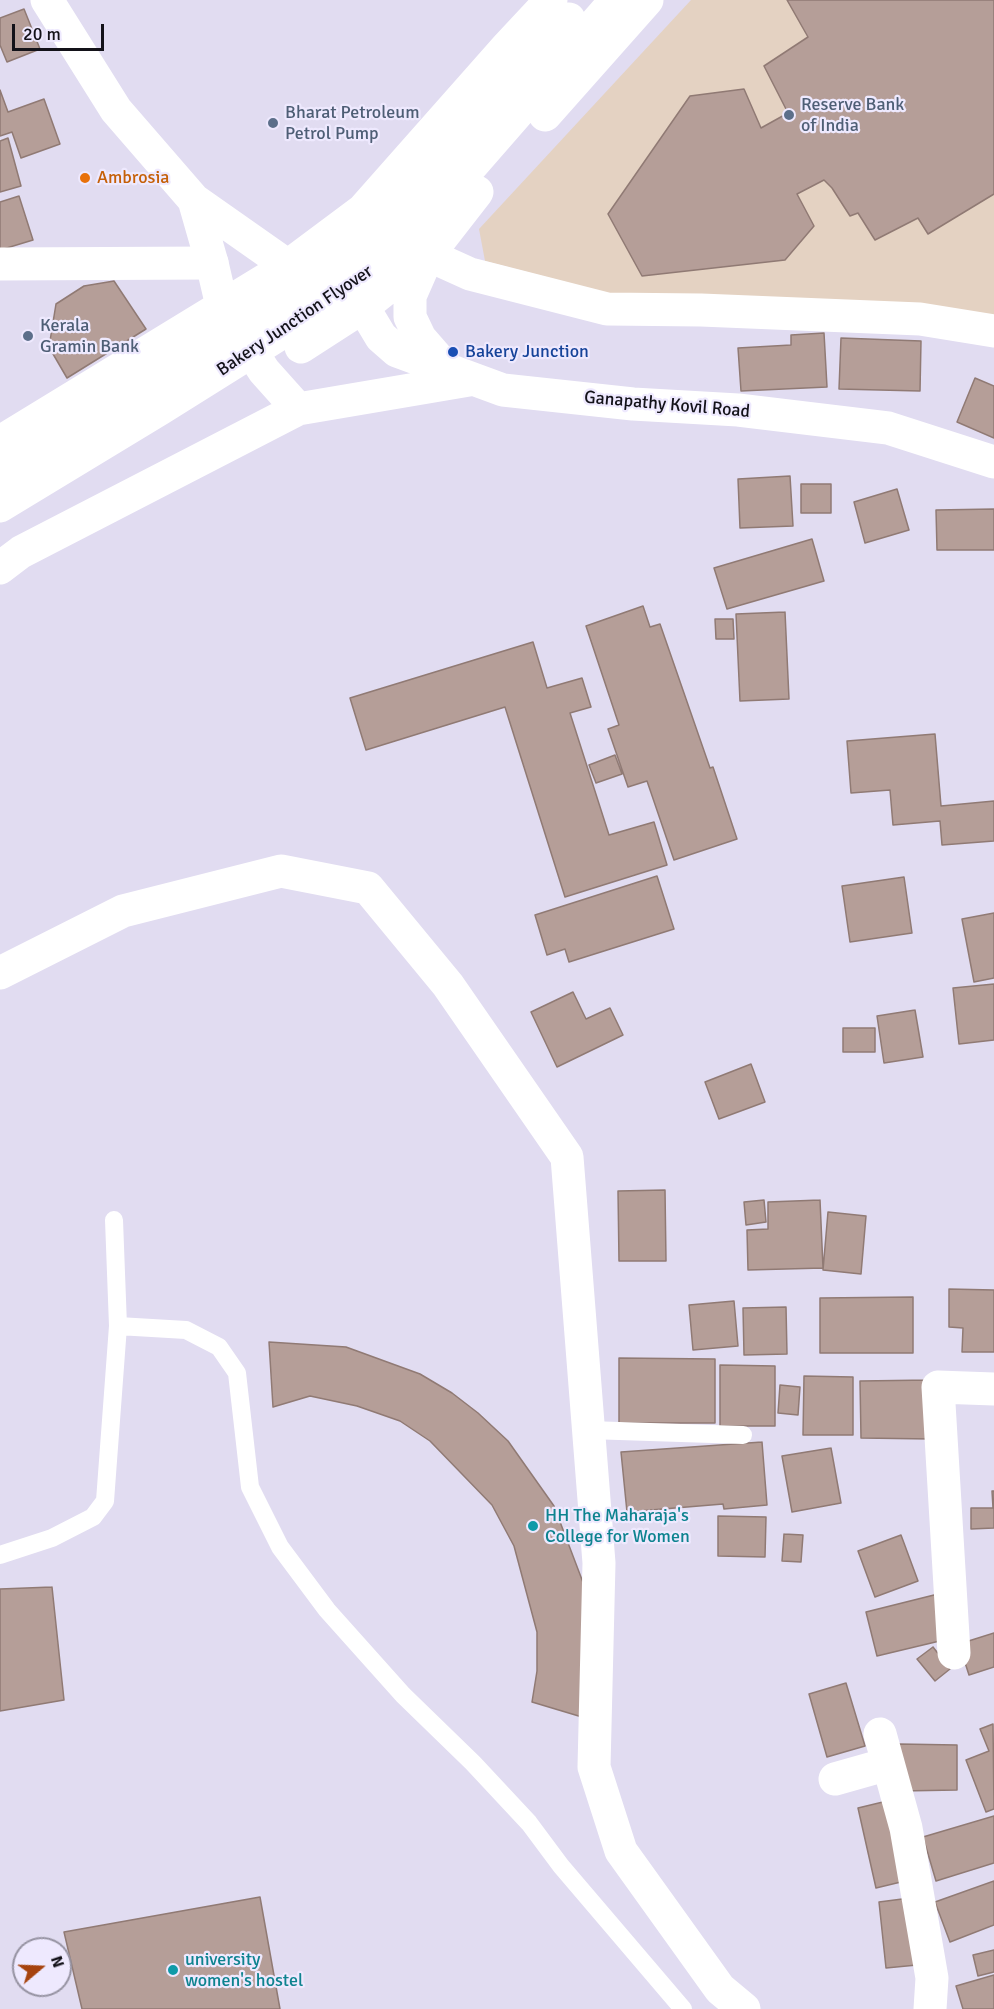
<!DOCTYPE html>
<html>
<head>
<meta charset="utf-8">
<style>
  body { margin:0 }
  #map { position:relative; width:994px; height:2009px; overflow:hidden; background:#e1dcf1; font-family:Signika,sans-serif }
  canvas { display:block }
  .north { position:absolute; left:12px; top:1937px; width:60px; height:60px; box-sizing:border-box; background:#eee9fe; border:2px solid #9693a2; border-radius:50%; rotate:71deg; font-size:16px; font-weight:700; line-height:24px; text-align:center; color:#131219 }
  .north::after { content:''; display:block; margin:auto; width:21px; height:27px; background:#a6430e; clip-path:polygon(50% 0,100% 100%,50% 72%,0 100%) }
  .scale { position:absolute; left:12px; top:24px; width:92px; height:27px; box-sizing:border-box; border:3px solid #131219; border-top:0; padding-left:8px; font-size:18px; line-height:21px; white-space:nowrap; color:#131219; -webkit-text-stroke:4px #eee9fe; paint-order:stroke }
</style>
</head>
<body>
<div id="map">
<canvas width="994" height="2009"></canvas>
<div class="north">N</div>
<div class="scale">20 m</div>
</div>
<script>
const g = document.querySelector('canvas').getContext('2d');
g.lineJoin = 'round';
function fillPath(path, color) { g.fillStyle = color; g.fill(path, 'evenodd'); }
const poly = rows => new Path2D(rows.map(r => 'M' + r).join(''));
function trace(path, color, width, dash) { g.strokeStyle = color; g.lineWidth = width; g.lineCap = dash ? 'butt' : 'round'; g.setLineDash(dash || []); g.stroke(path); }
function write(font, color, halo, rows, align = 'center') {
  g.font = font + ' Signika,sans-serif'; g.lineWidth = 4.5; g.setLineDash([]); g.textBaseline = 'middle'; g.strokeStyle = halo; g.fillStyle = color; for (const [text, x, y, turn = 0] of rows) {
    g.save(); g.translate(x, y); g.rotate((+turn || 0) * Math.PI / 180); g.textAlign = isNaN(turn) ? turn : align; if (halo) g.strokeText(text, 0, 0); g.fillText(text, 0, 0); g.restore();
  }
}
fillPath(poly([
  [691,0,994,0,994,318,634,300,485,261,479,229]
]), '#e4d2c2');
const building = poly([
  [787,0,994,0,994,194,928,234,918,218,875,240,858,213,850,216,832,188,824,180,797,194,814,226,785,260,642,276,608,214,690,96,744,89,761,128,788,113,764,66,808,37,787,0],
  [24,9,40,49,7,62,0,45,0,18,24,9],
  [0,90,8,112,44,99,60,144,21,158,12,132,0,136,0,90],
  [8,138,21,186,0,192,0,141,8,138],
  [19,196,33,240,0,250,0,202,19,196],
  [114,281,146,329,67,378,49,347,56,304,84,286,114,281],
  [824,333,827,387,741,391,738,348,791,345,791,335,824,333],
  [841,338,921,341,920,391,839,389,841,338],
  [975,378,994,386,994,438,957,422,975,378],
  [790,476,793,526,740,528,738,479,790,476],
  [801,484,831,484,831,513,801,513,801,484],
  [897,489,909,530,865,543,854,502,897,489],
  [994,509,994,550,937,550,936,510,994,509],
  [812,539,824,581,727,609,714,568,812,539],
  [643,606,650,627,660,624,710,768,713,767,737,839,674,860,647,781,628,787,608,729,619,725,586,626,643,606],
  [785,612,789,699,740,701,736,614,785,612],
  [715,619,733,619,734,639,716,639,715,619],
  [533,642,547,688,582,678,591,707,570,713,609,835,654,822,667,865,565,897,505,707,366,750,350,698,533,642],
  [935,734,941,806,994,801,994,841,942,845,940,821,893,825,890,790,851,793,847,741,935,734],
  [615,755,622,774,596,783,589,765,615,755],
  [657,876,674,929,569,962,565,949,547,955,535,915,657,876],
  [904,877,912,933,850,942,842,886,904,877],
  [994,913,994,978,974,982,962,919,994,913],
  [994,984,994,1040,959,1044,953,988,994,984],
  [573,992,586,1019,610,1008,623,1035,557,1067,531,1012,573,992],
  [915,1010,923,1057,884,1063,877,1016,915,1010],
  [843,1028,875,1028,875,1052,843,1052,843,1028],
  [751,1064,765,1102,719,1119,705,1082,751,1064],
  [665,1190,666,1261,619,1261,618,1191,665,1190],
  [764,1200,766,1222,746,1225,744,1202,764,1200],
  [820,1200,823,1268,748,1270,747,1230,768,1229,768,1202,820,1200],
  [828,1212,866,1216,861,1274,823,1270,828,1212],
  [949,1289,994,1290,994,1352,962,1352,963,1328,949,1327,949,1289],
  [913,1297,913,1353,820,1353,820,1298,913,1297],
  [734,1301,738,1346,693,1350,689,1305,734,1301],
  [786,1307,787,1354,744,1355,743,1308,786,1307],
  [269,1342,346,1347,420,1374,452,1393,478,1413,508,1441,554,1506,584,1585,582,1717,532,1702,537,1671,537,1632,514,1546,492,1505,430,1441,400,1421,357,1406,310,1396,273,1407,269,1342],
  [619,1358,715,1359,715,1423,619,1423,619,1358],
  [720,1365,775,1366,775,1426,720,1426,720,1365],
  [804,1376,853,1377,853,1435,803,1435,804,1376],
  [930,1380,931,1439,861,1438,860,1381,930,1380],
  [780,1385,800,1387,798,1415,778,1413,780,1385],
  [762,1442,767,1505,724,1509,723,1504,627,1512,621,1452,762,1442],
  [831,1448,841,1503,792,1512,782,1456,831,1448],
  [992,1491,994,1491,994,1528,971,1529,971,1508,993,1508,992,1491],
  [718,1516,766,1517,765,1557,718,1556,718,1516],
  [784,1534,803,1535,801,1562,782,1561,784,1534],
  [901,1535,918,1581,875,1597,858,1551,901,1535],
  [52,1587,64,1700,0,1711,0,1589,52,1587],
  [938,1594,948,1639,877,1656,866,1612,938,1594],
  [994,1633,994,1667,969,1675,959,1644,994,1633],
  [933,1647,950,1669,935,1681,917,1659,933,1647],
  [846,1683,865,1746,827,1757,809,1694,846,1683],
  [993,1724,994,1809,986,1812,966,1760,989,1751,980,1729,993,1724],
  [899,1744,957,1745,957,1790,900,1791,899,1744],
  [887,1801,905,1881,876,1888,858,1808,887,1801],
  [994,1816,994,1863,936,1881,923,1837,994,1816],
  [994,1881,994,1925,950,1942,935,1902,994,1881],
  [260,1897,280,2009,82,2009,64,1932,260,1897],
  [910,1898,917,1965,886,1968,879,1902,910,1898],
  [994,1950,994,1972,978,1976,973,1955,994,1950],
  [994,1975,994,2009,963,2009,956,1986,994,1975]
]);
fillPath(building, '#b59e98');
trace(building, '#907a74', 1.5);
trace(poly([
  [118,1326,186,1330,219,1347,237,1373,250,1487,280,1547,327,1610,403,1695,473,1763,529,1823,561,1866,683,2009],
  [588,1430,743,1435],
  [0,1555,52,1538,93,1517,105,1501,118,1326,114,1220]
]), '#fff', 18);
trace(poly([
  [428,255,470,274,607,309,701,310,920,319,994,331],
  [0,264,212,263],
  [0,973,123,911,281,871,368,888,448,985,567,1157,599,1563,594,1767,621,1851,720,1989,744,2009],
  [954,1653,938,1387,994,1389],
  [880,1734,906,1828,932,1978,930,2009],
  [835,1779,888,1764]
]), '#fff', 33);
trace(poly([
  [47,0,116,110,194,200,288,266,363,307,381,337,397,351,503,390,633,404,738,410,888,428,994,462],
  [545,115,647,0],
  [194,200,212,263,222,306,264,371,298,409],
  [301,347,363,307,428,255],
  [447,369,420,338,410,317,410,296,428,255,477,192],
  [0,442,288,266,363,210,508,46,551,0],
  [0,475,279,307,341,264,387,220,442,160,569,19],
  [0,506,160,409,313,313,388,257,418,227,616,0],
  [0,568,21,552,298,409,469,380]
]), '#fff', 33);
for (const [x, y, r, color] of [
  [789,115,6,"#5c6f8a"],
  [273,123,6,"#5c6f8a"],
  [85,178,6,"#e8710a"],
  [28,336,6,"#5c6f8a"],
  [453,352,6,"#1a4fb4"],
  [533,1526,6,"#0f9aa8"],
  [173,1970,6,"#0f9aa8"]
]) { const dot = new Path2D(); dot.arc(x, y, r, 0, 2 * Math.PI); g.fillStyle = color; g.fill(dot); trace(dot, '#eee9fe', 2); }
write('18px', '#4e5e75', '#eee9fe', [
  ["Reserve Bank",801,105],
  ["of India",801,126],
  ["Bharat Petroleum",285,113],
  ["Petrol Pump",285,134],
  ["Kerala",40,326],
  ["Gramin Bank",40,347]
], 'left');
write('18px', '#c56008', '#eee9fe', [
  ["Ambrosia",97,178]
], 'left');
write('18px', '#131219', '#eee9fe', [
  ["Bakery Junction Flyover",295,321,-34],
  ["Ganapathy Kovil Road",667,405,5]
]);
write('18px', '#164399', '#eee9fe', [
  ["Bakery Junction",465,352]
], 'left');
write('18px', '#0d838f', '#eee9fe', [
  ["HH The Maharaja's",545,1516],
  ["College for Women",545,1537],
  ["university",185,1960],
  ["women's hostel",185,1981]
], 'left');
</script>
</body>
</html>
